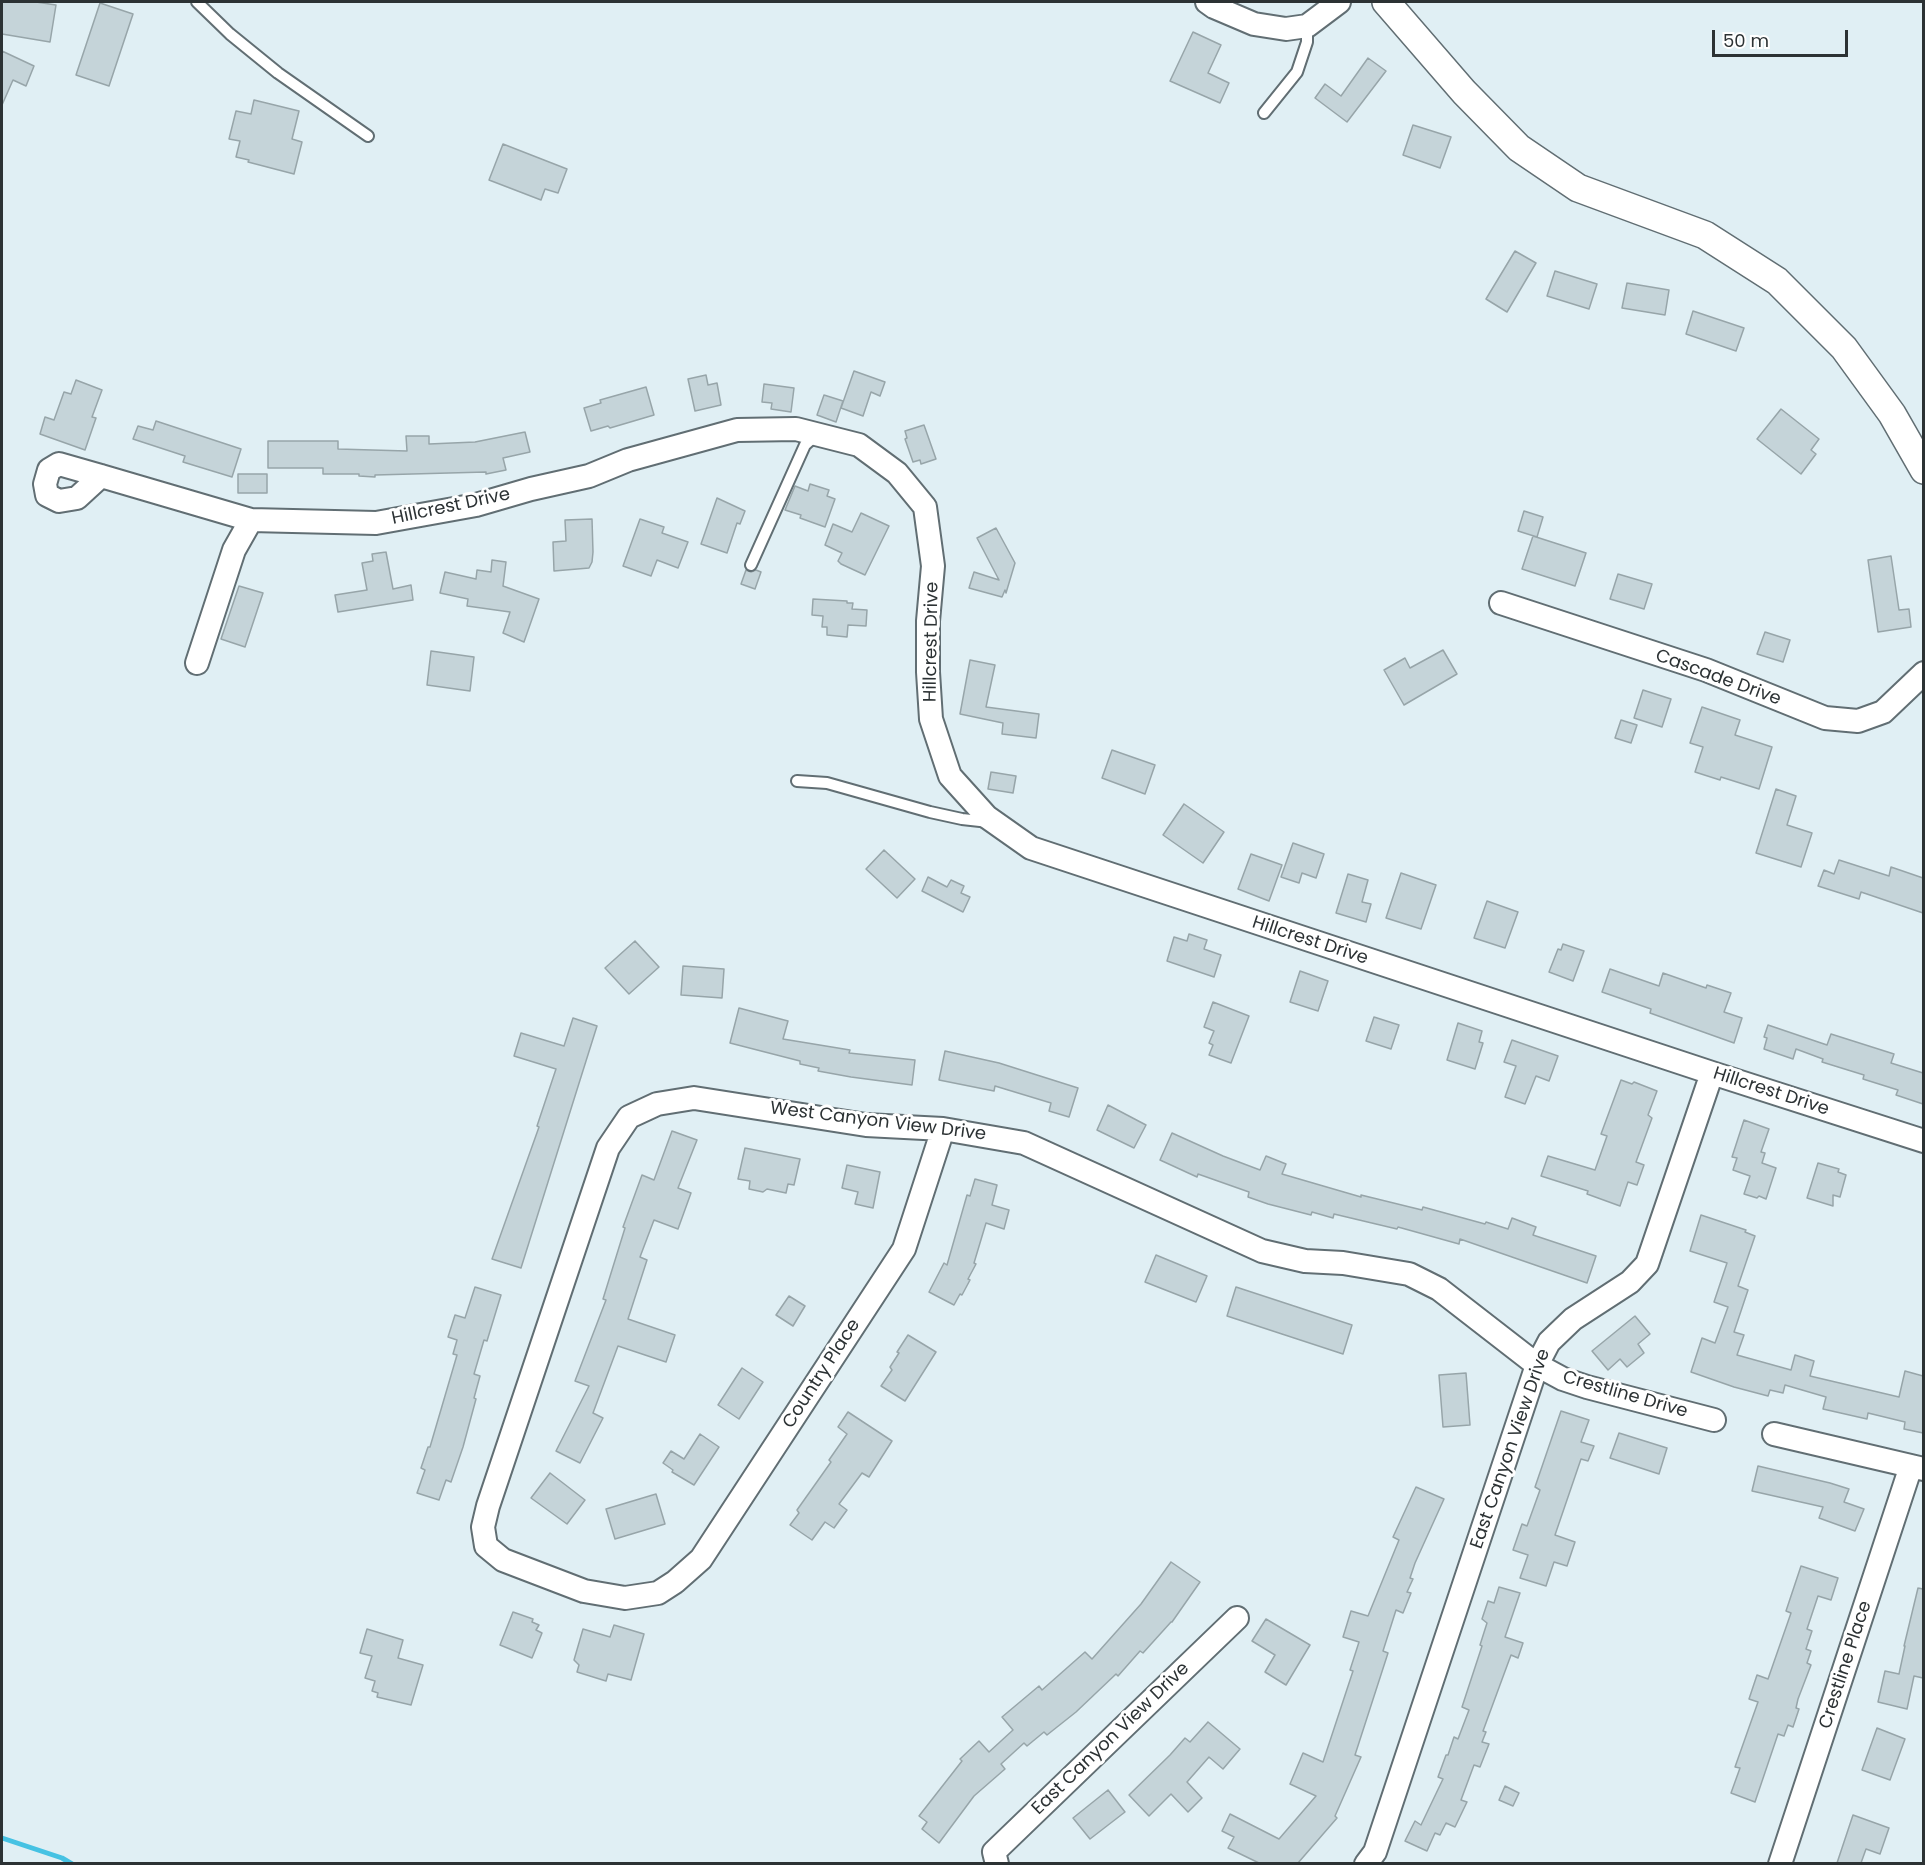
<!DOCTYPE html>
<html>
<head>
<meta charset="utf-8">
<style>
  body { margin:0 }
  #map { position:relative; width:1925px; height:1865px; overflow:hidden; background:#e0eff4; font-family:Poppins,sans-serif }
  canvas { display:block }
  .frame { position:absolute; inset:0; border:3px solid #2c3234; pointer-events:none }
  .scale { position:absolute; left:1712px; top:30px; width:136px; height:27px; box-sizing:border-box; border:3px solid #2c3234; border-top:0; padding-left:8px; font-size:18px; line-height:21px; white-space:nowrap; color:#2c3234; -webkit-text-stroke:4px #fff; paint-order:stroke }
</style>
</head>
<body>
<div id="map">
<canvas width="1925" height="1865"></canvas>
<div class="frame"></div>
<div class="scale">50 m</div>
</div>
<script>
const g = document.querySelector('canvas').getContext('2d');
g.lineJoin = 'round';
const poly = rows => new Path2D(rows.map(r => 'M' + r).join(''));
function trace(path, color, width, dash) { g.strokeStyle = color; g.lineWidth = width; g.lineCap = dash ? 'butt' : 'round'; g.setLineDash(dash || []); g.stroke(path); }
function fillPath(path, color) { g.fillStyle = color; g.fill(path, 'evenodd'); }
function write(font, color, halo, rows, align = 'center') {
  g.font = font + ' Poppins,sans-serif'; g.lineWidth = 6; g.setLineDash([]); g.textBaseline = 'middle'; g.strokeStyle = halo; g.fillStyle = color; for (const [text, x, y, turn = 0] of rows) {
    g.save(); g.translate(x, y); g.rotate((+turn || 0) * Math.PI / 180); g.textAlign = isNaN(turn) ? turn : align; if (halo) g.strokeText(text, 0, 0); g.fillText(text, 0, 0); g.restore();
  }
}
trace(poly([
  [2,1838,62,1858,72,1864]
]), '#46c2e3', 5);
const building = poly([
  [2,2,36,2,56,5,50,42,2,34,2,2],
  [100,3,133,14,109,86,76,75,100,3],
  [1193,32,1221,45,1208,73,1229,83,1220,103,1170,81,1193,32],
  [2,51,34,66,26,86,13,80,2,105,2,51],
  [1368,58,1386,71,1347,122,1315,98,1325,84,1341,96,1368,58],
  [254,100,299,111,292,139,302,142,294,174,248,162,249,160,236,157,240,141,229,139,236,111,251,114,254,100],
  [1413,125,1451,137,1440,168,1403,155,1413,125],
  [503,144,567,169,558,193,545,189,541,200,489,180,503,144],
  [1515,251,1536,263,1507,312,1486,299,1515,251],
  [1555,271,1597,284,1589,309,1547,296,1555,271],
  [1627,283,1669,290,1665,315,1622,308,1627,283],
  [1693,311,1744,328,1736,351,1686,334,1693,311],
  [854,371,885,382,880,396,871,392,863,416,841,408,854,371],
  [706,375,708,385,717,383,721,405,695,411,688,379,706,375],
  [76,380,102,390,92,417,96,418,85,450,40,434,45,417,54,420,64,392,71,394,76,380],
  [764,384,794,388,791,412,771,409,772,403,762,402,764,384],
  [646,387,654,415,610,428,608,426,591,431,584,408,601,403,600,400,646,387],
  [824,395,843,401,836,422,817,415,824,395],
  [1781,409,1819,439,1811,450,1816,454,1801,474,1757,439,1781,409],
  [156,421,241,449,232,477,183,462,185,456,133,439,138,426,153,430,156,421],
  [924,425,936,459,921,464,920,460,913,462,905,439,907,438,905,431,924,425],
  [525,432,530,452,503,458,506,470,486,474,486,472,375,475,375,477,359,476,359,474,323,474,323,468,268,468,268,441,338,441,338,449,407,451,406,436,429,436,429,444,475,442,525,432],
  [238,474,267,474,267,493,238,493,238,474],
  [810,484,829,490,827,496,835,499,825,527,800,518,801,515,785,510,795,486,808,491,810,484],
  [717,498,745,511,740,524,737,523,727,553,701,544,717,498],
  [1524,511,1543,517,1537,537,1518,531,1524,511],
  [861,513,889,526,865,575,841,564,838,561,842,553,825,545,833,524,852,532,861,513],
  [592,519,593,552,592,562,589,568,554,571,553,542,566,541,565,520,592,519],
  [640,519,664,527,662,533,688,542,678,568,657,560,651,576,623,566,640,519],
  [996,528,1015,563,1006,593,1005,590,1002,597,969,588,974,572,999,580,977,538,996,528],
  [1533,536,1586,553,1575,586,1522,569,1533,536],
  [386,552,393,589,411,585,413,600,338,612,335,595,367,590,362,563,373,561,372,554,386,552],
  [1891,556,1899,610,1909,609,1911,627,1878,632,1868,560,1891,556],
  [492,560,506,562,503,586,539,599,524,642,503,633,510,612,467,606,468,599,440,593,445,572,476,579,477,570,491,572,492,560],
  [746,570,751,572,756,570,761,572,755,589,741,584,746,570],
  [1618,574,1652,584,1644,609,1610,599,1618,574],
  [239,586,263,593,245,647,221,639,239,586],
  [813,599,847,601,847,603,853,603,852,609,867,610,866,626,848,625,847,637,827,635,827,627,822,627,823,616,812,615,813,599],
  [1765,632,1790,640,1783,662,1757,654,1765,632],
  [1443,650,1457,674,1404,705,1384,670,1405,658,1410,668,1443,650],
  [431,651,474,657,470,691,427,685,431,651],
  [970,660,995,665,986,707,1039,714,1036,738,1002,734,1003,723,960,714,970,660],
  [1643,690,1671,699,1662,727,1634,718,1643,690],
  [1702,707,1740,720,1735,735,1772,747,1759,789,1721,777,1720,780,1695,772,1703,747,1690,743,1702,707],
  [1621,720,1637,725,1631,743,1615,738,1621,720],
  [1112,750,1155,765,1145,794,1102,778,1112,750],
  [991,772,1016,776,1013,793,988,789,991,772],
  [1776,789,1796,796,1787,825,1812,833,1801,867,1756,853,1776,789],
  [1184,804,1224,832,1203,863,1163,835,1184,804],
  [1293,843,1324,854,1316,878,1302,873,1299,883,1281,877,1293,843],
  [884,850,915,879,897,898,866,869,884,850],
  [1251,854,1282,865,1269,901,1238,889,1251,854],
  [1839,860,1889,876,1891,867,1923,878,1923,913,1861,892,1859,899,1818,886,1824,870,1834,874,1839,860],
  [1401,873,1436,885,1421,929,1386,918,1401,873],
  [1348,874,1368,880,1362,902,1371,904,1366,922,1336,913,1348,874],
  [928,877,947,887,951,880,964,886,961,893,970,897,963,912,922,891,928,877],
  [1487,901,1518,912,1505,948,1474,938,1487,901],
  [1189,934,1207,940,1204,949,1221,955,1214,977,1167,961,1174,937,1187,941,1189,934],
  [635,941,659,967,629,994,605,968,635,941],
  [1563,944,1584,951,1573,981,1549,972,1558,949,1561,950,1563,944],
  [683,966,724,969,722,998,681,995,683,966],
  [1610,969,1659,986,1663,973,1706,988,1707,985,1731,993,1724,1012,1742,1018,1734,1043,1650,1013,1651,1009,1602,992,1610,969],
  [1300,971,1328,981,1318,1011,1290,1002,1300,971],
  [1213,1002,1249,1016,1231,1063,1209,1055,1213,1045,1209,1043,1214,1031,1204,1027,1213,1002],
  [739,1008,788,1021,783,1039,850,1050,849,1053,915,1060,912,1085,851,1077,818,1071,819,1068,800,1064,800,1061,730,1043,739,1008],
  [1374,1017,1399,1025,1391,1049,1366,1041,1374,1017],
  [573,1018,597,1026,521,1268,492,1259,539,1127,537,1126,556,1069,514,1056,521,1033,564,1046,573,1018],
  [1458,1023,1482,1031,1479,1042,1483,1043,1475,1069,1447,1060,1458,1023],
  [1768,1025,1827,1045,1831,1034,1894,1054,1891,1063,1923,1073,1923,1104,1896,1095,1898,1090,1863,1079,1864,1075,1822,1062,1823,1059,1796,1049,1793,1059,1764,1049,1767,1038,1764,1037,1768,1025],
  [1512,1040,1558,1056,1549,1081,1536,1076,1525,1104,1505,1097,1516,1066,1504,1062,1512,1040],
  [945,1051,999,1063,1078,1088,1069,1117,1049,1111,1051,1103,995,1086,994,1091,939,1080,945,1051],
  [1621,1080,1632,1084,1634,1082,1657,1091,1648,1115,1652,1118,1636,1162,1644,1165,1637,1185,1628,1182,1620,1206,1587,1194,1588,1191,1541,1176,1548,1156,1595,1170,1607,1136,1601,1134,1621,1080],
  [1108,1105,1146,1125,1134,1148,1097,1130,1108,1105],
  [1744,1120,1769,1129,1761,1152,1765,1153,1762,1163,1776,1168,1766,1199,1759,1196,1757,1198,1744,1194,1750,1176,1733,1170,1737,1158,1732,1157,1744,1120],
  [672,1131,697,1140,678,1188,691,1193,678,1229,654,1220,640,1257,647,1260,628,1319,675,1335,666,1362,618,1346,593,1413,603,1418,580,1463,556,1451,589,1386,575,1381,606,1300,603,1299,625,1228,623,1227,642,1175,654,1180,672,1131],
  [1172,1133,1223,1156,1260,1170,1266,1156,1286,1164,1282,1174,1361,1197,1361,1195,1422,1210,1423,1207,1485,1224,1486,1222,1508,1229,1512,1218,1536,1227,1533,1235,1596,1256,1587,1283,1460,1239,1459,1244,1398,1227,1397,1229,1334,1214,1333,1218,1312,1212,1311,1215,1268,1204,1248,1197,1249,1192,1198,1174,1197,1177,1160,1160,1172,1133],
  [745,1148,800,1159,794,1185,788,1184,786,1193,767,1189,763,1192,749,1189,750,1181,738,1179,745,1148],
  [1818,1163,1839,1169,1838,1172,1846,1175,1840,1197,1833,1195,1833,1206,1807,1198,1818,1163],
  [847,1165,880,1172,873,1208,855,1204,858,1192,842,1188,847,1165],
  [975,1179,997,1185,992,1205,1009,1210,1004,1229,986,1223,974,1263,976,1264,968,1279,970,1280,962,1295,960,1294,954,1305,929,1292,944,1263,947,1265,967,1195,970,1196,975,1179],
  [1701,1215,1746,1230,1745,1232,1755,1236,1738,1286,1748,1290,1734,1332,1744,1335,1737,1355,1791,1370,1795,1355,1814,1361,1810,1376,1899,1397,1905,1371,1923,1376,1923,1433,1904,1429,1905,1422,1868,1413,1867,1419,1823,1409,1826,1397,1785,1385,1783,1393,1770,1390,1768,1396,1734,1387,1691,1372,1702,1338,1715,1343,1728,1307,1714,1302,1727,1263,1690,1251,1701,1215],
  [1156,1255,1207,1276,1196,1302,1145,1282,1156,1255],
  [475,1287,501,1295,487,1341,484,1340,474,1374,480,1376,474,1398,476,1399,463,1447,451,1482,446,1480,439,1500,417,1493,425,1470,421,1468,428,1447,430,1447,457,1355,453,1354,457,1340,448,1337,455,1315,465,1318,475,1287],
  [1236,1287,1352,1325,1343,1354,1227,1316,1236,1287],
  [789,1296,805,1306,793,1326,776,1315,789,1296],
  [1635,1316,1650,1334,1638,1344,1644,1353,1627,1367,1620,1359,1608,1370,1592,1351,1635,1316],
  [908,1335,936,1352,905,1401,881,1386,892,1370,890,1367,899,1353,897,1352,908,1335],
  [742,1368,763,1382,739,1419,718,1405,742,1368],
  [1466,1373,1470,1425,1443,1427,1439,1375,1466,1373],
  [1561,1411,1589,1420,1581,1442,1594,1446,1588,1461,1581,1459,1555,1535,1575,1542,1567,1566,1554,1562,1546,1586,1520,1578,1528,1555,1513,1550,1522,1524,1527,1526,1540,1490,1535,1487,1561,1411],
  [848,1412,892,1441,869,1477,862,1473,839,1504,847,1510,834,1528,825,1522,812,1540,790,1525,799,1513,797,1510,831,1462,829,1460,847,1434,838,1427,848,1412],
  [1619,1433,1667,1448,1659,1474,1610,1458,1619,1433],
  [700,1434,719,1447,694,1485,672,1472,673,1470,663,1463,671,1451,684,1459,700,1434],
  [1758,1466,1830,1483,1849,1489,1844,1502,1864,1509,1855,1531,1819,1518,1823,1507,1752,1491,1758,1466],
  [550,1473,585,1500,567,1524,531,1498,550,1473],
  [1416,1487,1444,1499,1415,1563,1410,1578,1413,1579,1407,1592,1411,1593,1403,1613,1396,1610,1383,1651,1388,1653,1355,1755,1361,1757,1335,1816,1337,1818,1298,1863,1259,1863,1228,1848,1234,1837,1222,1831,1230,1814,1279,1839,1316,1796,1290,1784,1303,1753,1323,1762,1353,1671,1350,1670,1359,1642,1343,1637,1351,1611,1368,1616,1399,1540,1393,1537,1416,1487],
  [656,1494,665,1524,615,1539,606,1509,656,1494],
  [1171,1562,1200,1582,1172,1622,1171,1622,1143,1653,1140,1651,1118,1676,1116,1674,1076,1712,1047,1735,1044,1732,1027,1746,1024,1743,1001,1764,1005,1769,974,1796,939,1843,922,1829,927,1822,919,1816,962,1761,960,1759,979,1741,989,1752,1013,1730,1002,1717,1039,1686,1042,1690,1085,1652,1092,1659,1141,1604,1171,1562],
  [1801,1566,1838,1578,1831,1600,1818,1596,1807,1629,1812,1631,1806,1649,1811,1651,1807,1663,1811,1665,1798,1699,1796,1708,1799,1709,1793,1727,1788,1725,1784,1736,1778,1734,1755,1802,1731,1793,1740,1768,1735,1767,1758,1702,1749,1699,1757,1675,1768,1679,1791,1613,1786,1611,1801,1566],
  [1499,1587,1520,1593,1505,1637,1523,1643,1518,1658,1511,1655,1483,1731,1486,1732,1482,1742,1489,1744,1480,1767,1474,1765,1461,1800,1467,1802,1455,1827,1446,1823,1440,1835,1435,1833,1427,1851,1405,1841,1415,1821,1421,1825,1443,1779,1438,1777,1446,1755,1448,1755,1454,1737,1458,1739,1469,1710,1462,1707,1482,1646,1480,1645,1487,1623,1482,1619,1488,1601,1494,1603,1499,1587],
  [1918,1588,1923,1589,1923,1678,1914,1676,1907,1709,1878,1702,1885,1671,1899,1674,1905,1646,1904,1646,1918,1588],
  [513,1612,533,1619,532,1622,539,1625,536,1630,542,1633,532,1658,500,1645,513,1612],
  [1266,1619,1310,1645,1286,1685,1265,1672,1275,1655,1252,1641,1266,1619],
  [614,1625,644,1634,631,1680,608,1674,606,1681,577,1672,579,1665,574,1660,583,1629,610,1637,614,1625],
  [367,1629,403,1640,398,1658,423,1665,411,1705,377,1697,378,1693,372,1691,375,1681,365,1678,372,1656,360,1653,367,1629],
  [1208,1722,1240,1749,1223,1769,1209,1757,1187,1782,1202,1798,1188,1812,1171,1794,1149,1816,1129,1795,1170,1755,1185,1738,1190,1742,1208,1722],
  [1877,1728,1905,1739,1890,1780,1862,1770,1877,1728],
  [1505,1786,1519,1793,1513,1806,1499,1800,1505,1786],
  [1108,1790,1125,1812,1090,1839,1073,1818,1108,1790],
  [1853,1815,1889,1828,1880,1854,1866,1849,1861,1863,1837,1863,1853,1815]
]);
fillPath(building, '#c5d4d9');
trace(building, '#97a5a9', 1.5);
const service = poly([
  [197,2,230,34,278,73,368,136],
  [1264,113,1297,72,1307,42,1307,26],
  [751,565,805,445,816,435],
  [797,781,827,783,930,812,962,819,989,822]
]);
const minor = poly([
  [1207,2,1214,7,1254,24,1286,29,1307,26,1339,2],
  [101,476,77,498,59,501,47,495,45,484,49,470,59,464,101,476,251,520,376,523,476,505,531,489,589,476,628,460,737,430,796,429,859,445,897,473,925,507,933,566,928,621,928,672,931,719,950,776,987,817,1031,848,1712,1073,1924,1141],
  [1501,603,1706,670,1825,718,1858,721,1883,712,1924,673],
  [197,663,234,550,251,520],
  [943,1129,904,1249,701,1559,675,1582,658,1593,625,1598,584,1591,503,1560,486,1546,483,1527,488,1506,608,1148,629,1117,657,1104,694,1098,866,1125,943,1129,1024,1143,1262,1251,1305,1261,1343,1263,1409,1274,1439,1289,1537,1365,1563,1379,1587,1387,1714,1420],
  [1774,1434,1924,1469],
  [997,1864,994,1852,1237,1618],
  [1366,1864,1375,1852,1537,1365,1549,1342,1573,1319,1630,1282,1647,1264,1712,1073],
  [1780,1864,1911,1466]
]);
const tertiary = poly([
  [1386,2,1464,92,1519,148,1578,188,1705,235,1777,281,1844,348,1892,414,1924,470]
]);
trace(service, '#616e73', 14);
trace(minor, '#616e73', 26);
trace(tertiary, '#616e73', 30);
trace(service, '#fff', 10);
trace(minor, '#fff', 22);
trace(tertiary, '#fff', 27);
write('18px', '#2c3234', '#fff', [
  ["Hillcrest Drive",451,507,-12],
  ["Hillcrest Drive",932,642,-89],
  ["Cascade Drive",1718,678,20],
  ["Hillcrest Drive",1310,941,18],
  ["Hillcrest Drive",1771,1092,18],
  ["West Canyon View Drive",878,1122,7],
  ["Country Place",822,1374,-57],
  ["Crestline Drive",1625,1395,16],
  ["East Canyon View Drive",1511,1449,-71],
  ["Crestline Place",1846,1665,-72],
  ["East Canyon View Drive",1111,1739,-44]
]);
</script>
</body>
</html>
